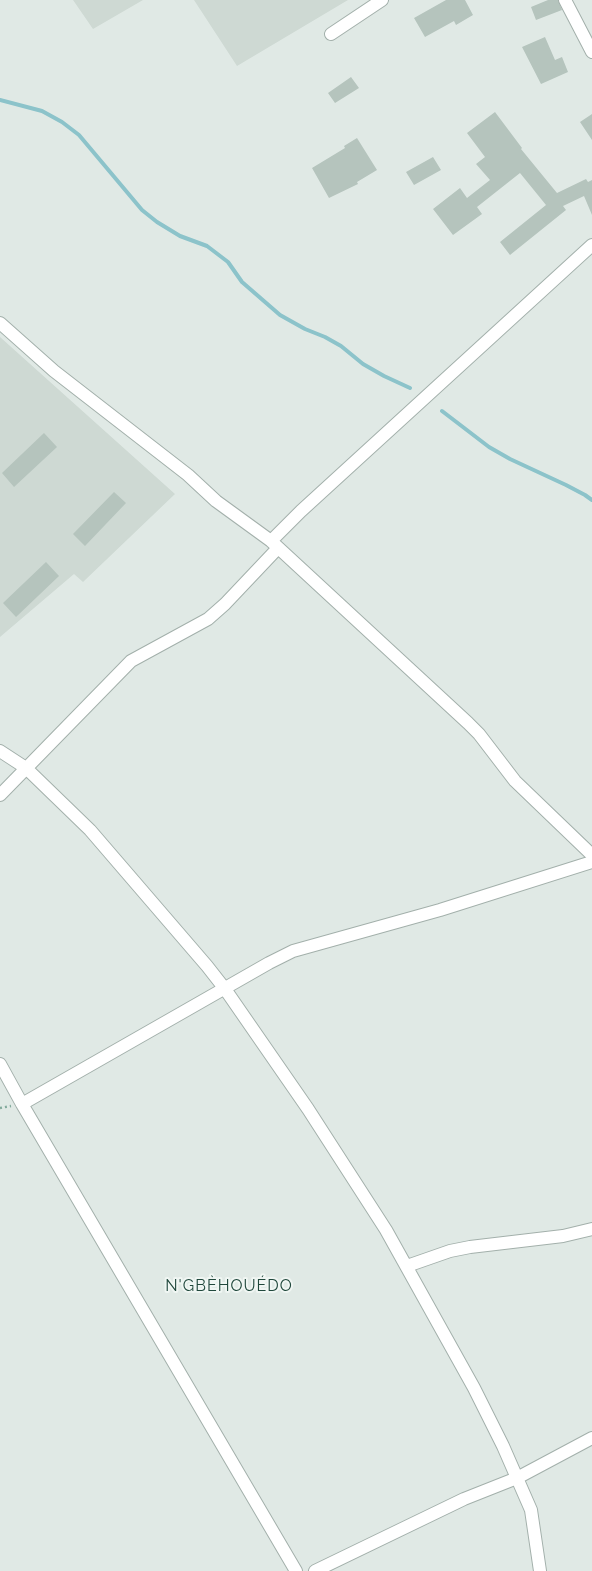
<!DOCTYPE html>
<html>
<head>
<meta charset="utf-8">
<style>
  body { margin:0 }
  canvas { display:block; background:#e0e9e5 }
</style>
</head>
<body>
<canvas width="592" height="1571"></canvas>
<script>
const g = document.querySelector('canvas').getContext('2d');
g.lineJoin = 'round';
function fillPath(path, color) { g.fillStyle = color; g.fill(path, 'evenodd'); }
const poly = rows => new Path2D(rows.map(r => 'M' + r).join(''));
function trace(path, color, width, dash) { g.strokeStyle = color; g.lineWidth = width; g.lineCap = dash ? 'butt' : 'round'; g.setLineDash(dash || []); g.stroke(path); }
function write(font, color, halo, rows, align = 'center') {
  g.font = font + ' Raleway,sans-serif'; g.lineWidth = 4; g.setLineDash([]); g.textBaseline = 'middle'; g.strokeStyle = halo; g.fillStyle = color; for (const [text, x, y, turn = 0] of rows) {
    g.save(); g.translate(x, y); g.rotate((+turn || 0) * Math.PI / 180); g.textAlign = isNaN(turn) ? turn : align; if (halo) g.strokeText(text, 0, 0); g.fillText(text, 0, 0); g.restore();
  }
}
fillPath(poly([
  [73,0,143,0,93,29],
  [194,0,348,0,237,66],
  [0,337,175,494,83,582,74,574,0,637]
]), '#ced9d3');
trace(poly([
  [0,100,42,111,62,122,79,135,142,210,157,222,180,236,207,246,228,262,242,282,280,315,305,329,325,337,341,346,363,364,384,376,410,388],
  [442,411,489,447,510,459,566,485,585,495,592,500]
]), '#8cc3ca', 4);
fillPath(poly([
  [446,0,465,0,473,15,456,25,454,21,425,37,414,18],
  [548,0,558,0,562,10,536,20,531,7],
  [545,37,555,60,562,57,568,72,541,84,522,47],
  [351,77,359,88,335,103,328,93],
  [495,112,522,148,521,149,557,193,586,179,588,182,592,180,592,215,584,196,563,206,566,210,510,255,500,242,546,205,520,173,477,207,482,214,453,235,433,209,460,188,467,198,490,180,476,164,485,157,467,133],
  [592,114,592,140,580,122],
  [357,138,377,170,357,182,358,184,329,198,312,168,345,148,344,146],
  [433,157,441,170,414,185,406,172],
  [44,433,57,447,14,487,2,473],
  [114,492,126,503,85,546,73,534],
  [46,562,59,576,16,617,3,603]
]), '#b5c4bd');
const minor = poly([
  [565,0,592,52],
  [331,34,382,0],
  [0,323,54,371,188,475,216,501,271,541,468,723,479,734,515,781,592,855],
  [271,541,301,511,592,245],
  [0,751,26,768,90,830,207,966,225,989,308,1109,386,1230,474,1388,503,1446,531,1510,540,1571],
  [0,795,131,661,208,619,225,604,278,548],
  [0,1064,22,1104,296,1571],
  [22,1104,269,963,293,951,440,910,592,862],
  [407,1266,450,1251,470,1247,563,1236,592,1229],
  [315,1571,464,1499,517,1478,592,1438]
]);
trace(minor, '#a3b0ab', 14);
trace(poly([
  [0,1108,11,1106]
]), '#83aa9c', 2.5, [2, 3]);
trace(minor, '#fff', 12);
g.letterSpacing = '1px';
write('16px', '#20483c', '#f0f6f3', [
  ["N'GBÈHOUÉDO",229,1286]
]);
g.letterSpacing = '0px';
</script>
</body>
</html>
